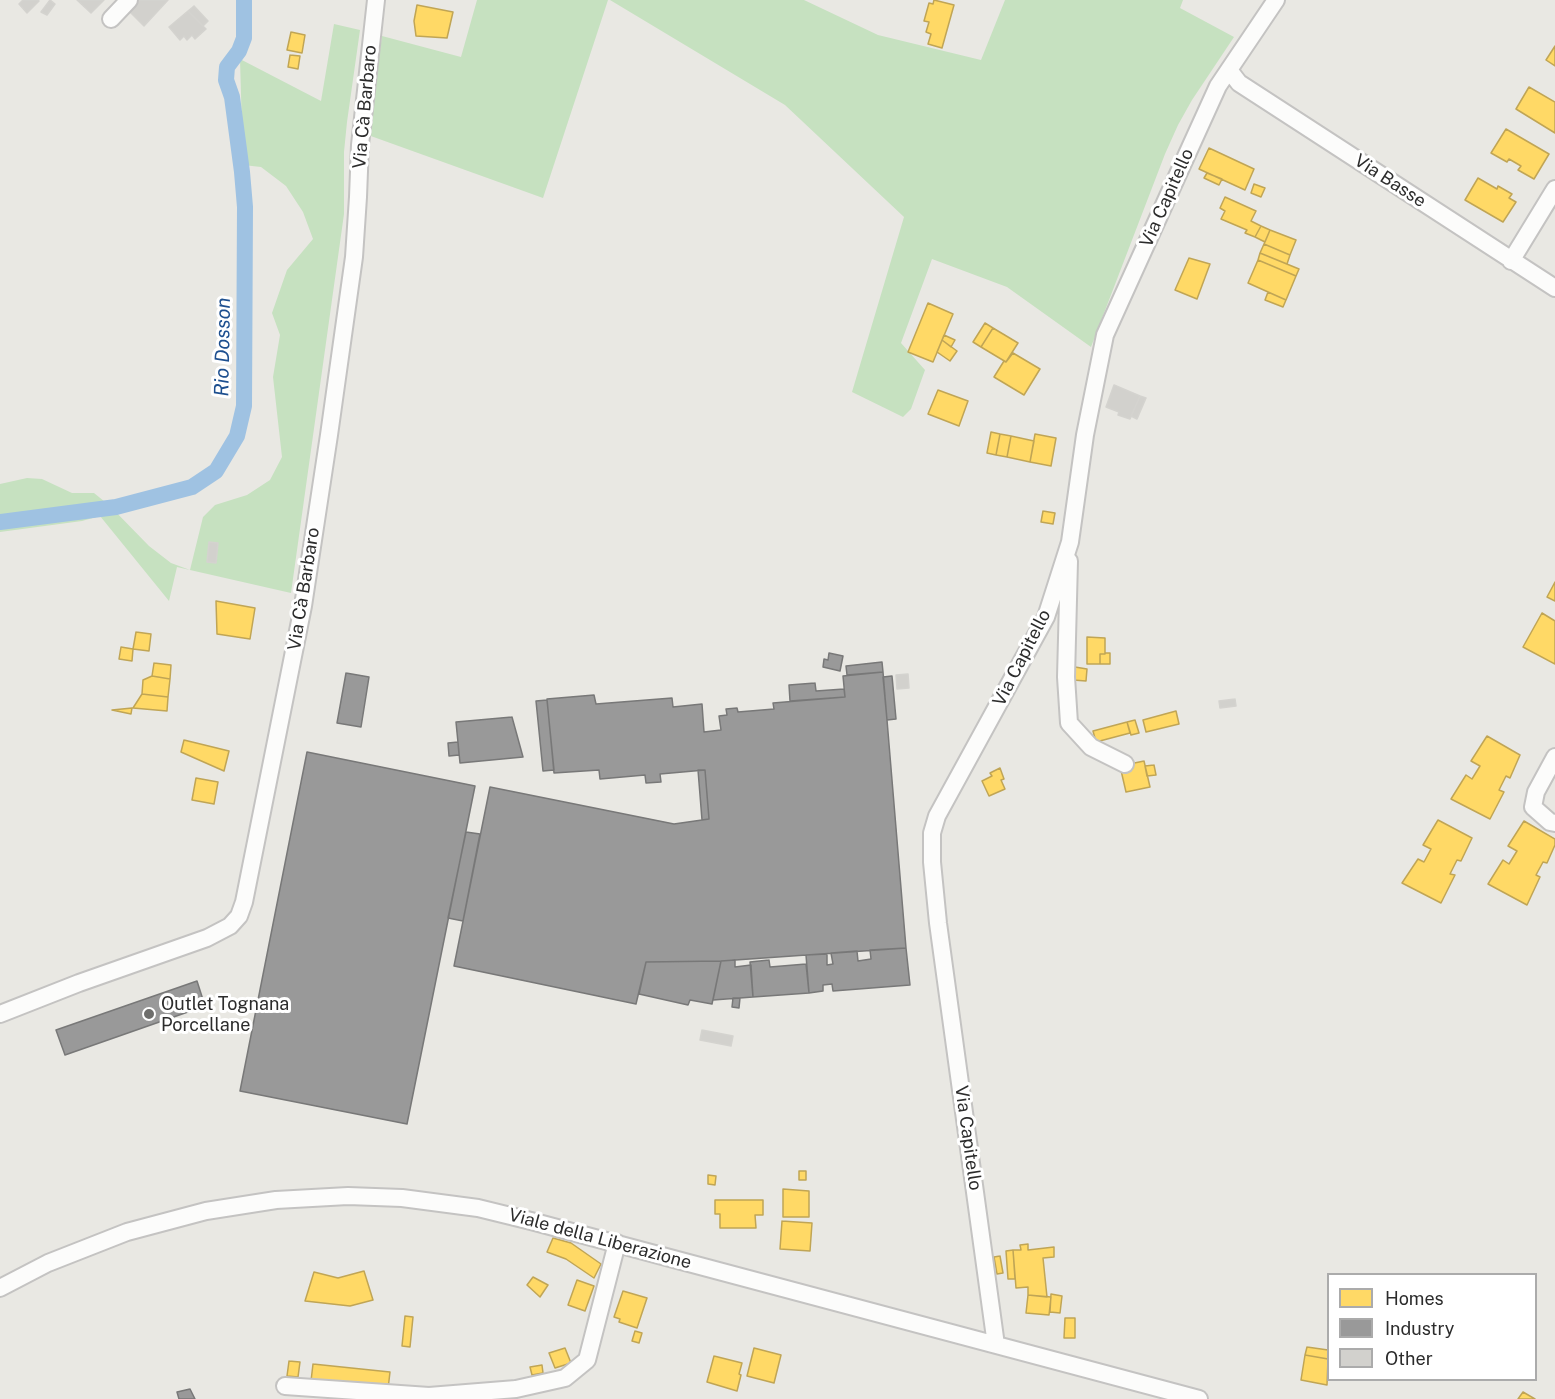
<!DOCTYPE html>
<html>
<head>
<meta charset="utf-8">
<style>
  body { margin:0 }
  #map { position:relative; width:1555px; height:1399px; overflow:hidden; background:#e9e8e3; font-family:"Public Sans",sans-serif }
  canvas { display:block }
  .legend { position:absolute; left:1327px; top:1273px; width:210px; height:108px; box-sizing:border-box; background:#fff; border:2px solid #ababab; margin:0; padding:8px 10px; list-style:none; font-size:18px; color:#2c2c2c }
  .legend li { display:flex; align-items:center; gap:12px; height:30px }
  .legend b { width:30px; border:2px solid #ababab }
</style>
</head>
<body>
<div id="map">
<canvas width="1555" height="1399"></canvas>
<ul class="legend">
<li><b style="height:16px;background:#ffd966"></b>Homes</li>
<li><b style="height:16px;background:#999"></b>Industry</li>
<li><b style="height:16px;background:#d2d1cd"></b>Other</li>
</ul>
</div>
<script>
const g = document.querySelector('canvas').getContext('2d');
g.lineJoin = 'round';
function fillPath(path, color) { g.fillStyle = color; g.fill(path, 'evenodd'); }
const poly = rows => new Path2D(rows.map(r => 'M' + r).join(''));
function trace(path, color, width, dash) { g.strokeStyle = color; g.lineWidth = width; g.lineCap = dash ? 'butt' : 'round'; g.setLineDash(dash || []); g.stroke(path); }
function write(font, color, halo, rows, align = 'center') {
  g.font = font + ' "Public Sans",sans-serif'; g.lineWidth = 6; g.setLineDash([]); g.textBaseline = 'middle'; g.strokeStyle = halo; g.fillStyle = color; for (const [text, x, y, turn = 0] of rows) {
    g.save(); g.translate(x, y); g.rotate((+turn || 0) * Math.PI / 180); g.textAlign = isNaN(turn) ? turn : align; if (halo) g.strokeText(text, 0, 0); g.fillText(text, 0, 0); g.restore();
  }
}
fillPath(poly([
  [477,0,608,0,543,198,368,135,382,36,461,57],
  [610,0,804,0,878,35,981,60,1005,0,1183,0,1180,8,1234,37,1192,100,1178,125,1165,154,1091,347,1007,287,932,259,901,343,925,370,911,409,903,417,852,392,904,217,785,105],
  [334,24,360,30,347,122,344,152,344,214,291,593,190,570,203,517,215,505,247,495,270,480,282,457,273,377,280,335,272,313,287,270,313,239,303,212,286,186,261,167,243,165,240,59,321,101],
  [27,478,42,479,72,493,94,493,110,506,149,546,171,563,190,570,177,567,169,601,100,516,82,521,0,532,0,484]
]), '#c6e1c0');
const homes = poly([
  [934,0,954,5,942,48,928,44,931,34,926,32,929,22,924,21,929,3,933,4,934,0],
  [417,5,453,12,447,38,416,36,414,21,417,5],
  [291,32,305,35,302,53,287,50,291,32],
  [1555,46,1555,66,1546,60,1555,46],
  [290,55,300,56,298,69,288,67,290,55],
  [1529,87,1555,102,1555,133,1516,109,1529,87],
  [1506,129,1549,154,1534,179,1518,170,1521,166,1509,159,1507,162,1491,153,1506,129],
  [1209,148,1254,169,1245,190,1199,169,1209,148],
  [1207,173,1222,179,1219,185,1204,178,1207,173],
  [1478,178,1497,189,1498,186,1512,194,1509,198,1516,202,1503,222,1465,200,1478,178],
  [1254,184,1265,188,1261,197,1251,193,1254,184],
  [1225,197,1256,211,1251,221,1261,226,1255,237,1245,233,1247,230,1221,219,1225,211,1220,208,1225,197],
  [1261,226,1270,230,1265,242,1255,237,1261,226],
  [1270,230,1296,240,1290,255,1264,244,1270,230],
  [1264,244,1290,255,1287,264,1260,253,1264,244],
  [1260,253,1299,269,1296,276,1258,260,1260,253],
  [1189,258,1210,264,1197,299,1175,290,1189,258],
  [1258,260,1296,276,1286,300,1248,283,1258,260],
  [1268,292,1286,300,1283,307,1265,300,1268,292],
  [928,303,953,314,933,362,908,352,928,303],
  [985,323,993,328,981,347,973,342,985,323],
  [993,328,1018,343,1006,362,981,347,993,328],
  [944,335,955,340,951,347,942,340,944,335],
  [942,340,957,351,950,361,937,352,942,340],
  [1013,353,1040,369,1024,395,994,377,1004,361,1006,362,1013,353],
  [938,390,968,401,959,426,928,414,938,390],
  [991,432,1000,434,996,455,987,453,991,432],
  [1000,434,1011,436,1007,457,996,455,1000,434],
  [1035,434,1056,438,1051,466,1030,462,1035,434],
  [1011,436,1034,441,1030,462,1007,457,1011,436],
  [1043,511,1055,513,1053,524,1041,522,1043,511],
  [1555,582,1555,601,1547,597,1555,582],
  [216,601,255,608,250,639,217,634,216,601],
  [1542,613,1555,621,1555,664,1523,647,1542,613],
  [136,632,151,634,149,651,133,649,136,632],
  [1087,637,1105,638,1105,654,1100,654,1100,664,1087,664,1087,637],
  [121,647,133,649,132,661,119,659,121,647],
  [1105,653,1110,653,1110,664,1100,664,1100,654,1105,654,1105,653],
  [154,663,171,665,170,679,152,676,154,663],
  [1075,667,1087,669,1086,681,1073,680,1075,667],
  [152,676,170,679,168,697,142,694,143,680,152,676],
  [142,694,168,697,167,711,133,708,142,694],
  [132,708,131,714,112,710,132,708],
  [1176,711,1179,724,1146,732,1143,720,1176,711],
  [1135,720,1139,733,1131,735,1127,722,1135,720],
  [1127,722,1130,733,1096,742,1093,731,1127,722],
  [1487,736,1520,755,1510,778,1506,776,1499,790,1504,792,1490,819,1451,799,1466,775,1472,779,1480,766,1471,761,1487,736],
  [184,740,229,751,224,771,181,752,184,740],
  [1144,761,1150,787,1126,792,1120,766,1144,761],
  [1154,765,1156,775,1147,776,1145,766,1154,765],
  [1000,768,1004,779,1001,780,1005,789,989,796,982,781,992,776,990,773,1000,768],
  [196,778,218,782,214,804,192,800,196,778],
  [1438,820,1472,838,1461,861,1457,860,1450,874,1455,875,1441,903,1402,883,1418,859,1424,862,1431,849,1423,845,1438,820],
  [1524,821,1555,839,1555,845,1547,863,1543,862,1536,875,1540,877,1527,905,1488,884,1503,860,1509,864,1517,851,1508,846,1524,821],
  [799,1171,806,1171,806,1180,799,1180,799,1171],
  [708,1175,716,1176,715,1185,708,1184,708,1175],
  [783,1189,809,1191,809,1217,783,1217,783,1189],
  [715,1200,763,1200,763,1215,755,1215,756,1228,720,1228,720,1214,715,1214,715,1200],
  [782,1221,812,1223,810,1251,780,1249,782,1221],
  [553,1238,571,1243,601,1264,594,1278,566,1259,547,1252,553,1238],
  [1028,1244,1028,1250,1054,1247,1054,1257,1043,1258,1047,1297,1028,1295,1028,1287,1016,1288,1013,1250,1021,1250,1020,1245,1028,1244],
  [1013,1250,1015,1279,1008,1279,1006,1251,1013,1250],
  [1000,1256,1003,1273,997,1274,994,1257,1000,1256],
  [364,1271,373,1300,350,1306,305,1301,314,1272,338,1278,364,1271],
  [533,1277,548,1285,540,1297,527,1285,533,1277],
  [577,1280,594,1286,585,1311,568,1305,577,1280],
  [623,1291,647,1298,637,1328,619,1322,620,1319,614,1317,623,1291],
  [1051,1294,1062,1296,1060,1313,1050,1312,1051,1294],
  [1028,1295,1051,1297,1049,1315,1026,1313,1028,1295],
  [405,1316,413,1317,410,1347,402,1346,405,1316],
  [1065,1318,1075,1318,1075,1338,1064,1338,1065,1318],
  [635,1331,642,1333,639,1343,632,1341,635,1331],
  [1307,1347,1328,1350,1328,1359,1305,1355,1307,1347],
  [565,1348,571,1363,555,1368,549,1353,565,1348],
  [754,1348,781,1355,774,1383,747,1376,754,1348],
  [1305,1355,1328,1359,1327,1385,1301,1380,1305,1355],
  [714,1356,742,1363,739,1374,741,1375,737,1391,707,1382,714,1356],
  [289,1361,300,1362,298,1377,287,1376,289,1361],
  [313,1364,390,1372,388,1389,311,1381,313,1364],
  [542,1365,543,1373,532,1375,530,1367,542,1365],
  [1523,1392,1535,1399,1518,1399,1523,1392]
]);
fillPath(homes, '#ffd966');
trace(homes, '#c0a555', 1.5);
const industry = poly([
  [829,653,843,656,840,671,823,667,824,659,828,660,829,653],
  [882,662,883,672,847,675,846,666,882,662],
  [883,672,906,948,721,961,646,962,636,1004,454,966,490,787,674,824,709,819,705,770,660,774,661,782,646,783,645,775,600,779,599,770,554,773,547,699,594,695,596,704,672,698,673,707,702,704,704,732,721,730,719,716,727,715,726,709,737,708,738,712,774,709,773,703,845,697,843,676,883,672],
  [346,673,369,677,361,727,337,723,346,673],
  [892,676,896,719,887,720,883,677,892,676],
  [815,683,816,691,844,689,845,697,790,701,789,685,815,683],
  [547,700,554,770,543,771,536,701,547,700],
  [512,717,523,757,460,763,456,722,512,717],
  [458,742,459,755,449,756,448,743,458,742],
  [307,752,475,786,407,1124,240,1091,307,752],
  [698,770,705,770,709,819,702,820,698,770],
  [466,832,480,834,463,921,448,918,466,832],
  [906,948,910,985,833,991,832,984,823,985,823,991,809,993,806,955,827,954,827,965,833,964,831,953,857,951,858,961,871,959,870,950,906,948],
  [735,960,735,967,751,965,753,997,713,1000,721,961,735,960],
  [769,960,770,967,806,964,809,993,753,997,750,962,769,960],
  [721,961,712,1004,690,1000,688,1005,639,994,646,962,721,961],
  [197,981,205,1006,65,1055,56,1030,197,981],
  [733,998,740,998,739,1008,732,1007,733,998],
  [190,1389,195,1399,179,1399,177,1392,190,1389]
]);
fillPath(industry, '#999');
trace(industry, '#787878', 1.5);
trace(poly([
  [0,522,116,507,192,487,216,471,237,436,244,406,245,207,242,172,232,97,226,80,227,67,239,51,244,38,244,0]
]), '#9fc2e2', 16);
const building = poly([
  [23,0,38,0,39,1,27,13,19,4,23,0],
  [50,0,55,4,47,15,41,12,50,0],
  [77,0,104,0,91,13,77,0],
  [138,0,168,0,144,26,128,10,138,0],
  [194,6,208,21,203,26,188,11,194,6],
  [188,11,206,29,195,39,192,35,187,40,184,36,180,40,169,27,188,11],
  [1114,385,1140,396,1130,419,1118,415,1119,412,1106,407,1114,385],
  [1140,396,1146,398,1137,419,1131,416,1140,396],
  [209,542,218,543,216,563,207,562,209,542],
  [908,674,909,688,897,689,896,675,908,674],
  [1235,699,1236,706,1220,708,1219,701,1235,699],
  [702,1030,733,1036,731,1046,700,1040,702,1030]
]);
fillPath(building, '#d2d1cd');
trace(building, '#d4d3cf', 1.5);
const minor = poly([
  [111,19,129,0],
  [1229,70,1239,83,1555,288],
  [1511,261,1555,189],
  [1069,561,1066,677,1069,723,1091,747,1125,764],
  [1555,757,1536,792,1533,807,1550,822,1555,823],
  [0,1014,79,983,207,938,230,926,239,916,244,902,303,606,329,435,354,257,358,197,360,145,376,0],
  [0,1288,48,1263,127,1232,206,1211,276,1200,348,1196,402,1198,478,1208,531,1221,1199,1399],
  [996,1345,938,923,932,862,932,833,937,816,1046,617,1070,542,1085,435,1105,335,1218,86,1276,0],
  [285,1386,429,1396,516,1389,565,1378,587,1360,617,1243]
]);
trace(minor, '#c4c3c2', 20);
trace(minor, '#fcfcfb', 16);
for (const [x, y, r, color] of [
  [149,1014,6,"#6e6e6c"]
]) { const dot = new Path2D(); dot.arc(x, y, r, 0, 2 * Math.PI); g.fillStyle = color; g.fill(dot); trace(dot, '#fff', 2); }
write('18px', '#2c2c2c', '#fff', [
  ["Via Cà Barbaro",365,107,-85],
  ["Via Basse",1390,181,33],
  ["Via Capitello",1167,198,-66],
  ["Via Cà Barbaro",304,589,-81],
  ["Via Capitello",1022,658,-63],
  ["Via Capitello",968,1138,82],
  ["Viale della Liberazione",600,1239,15]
]);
write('18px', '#2c2c2c', '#fff', [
  ["Outlet Tognana",161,1004],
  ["Porcellane",161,1025]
], 'left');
write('italic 20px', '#1d4f8f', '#fff', [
  ["Rio Dosson",223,347,-89]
]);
</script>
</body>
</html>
